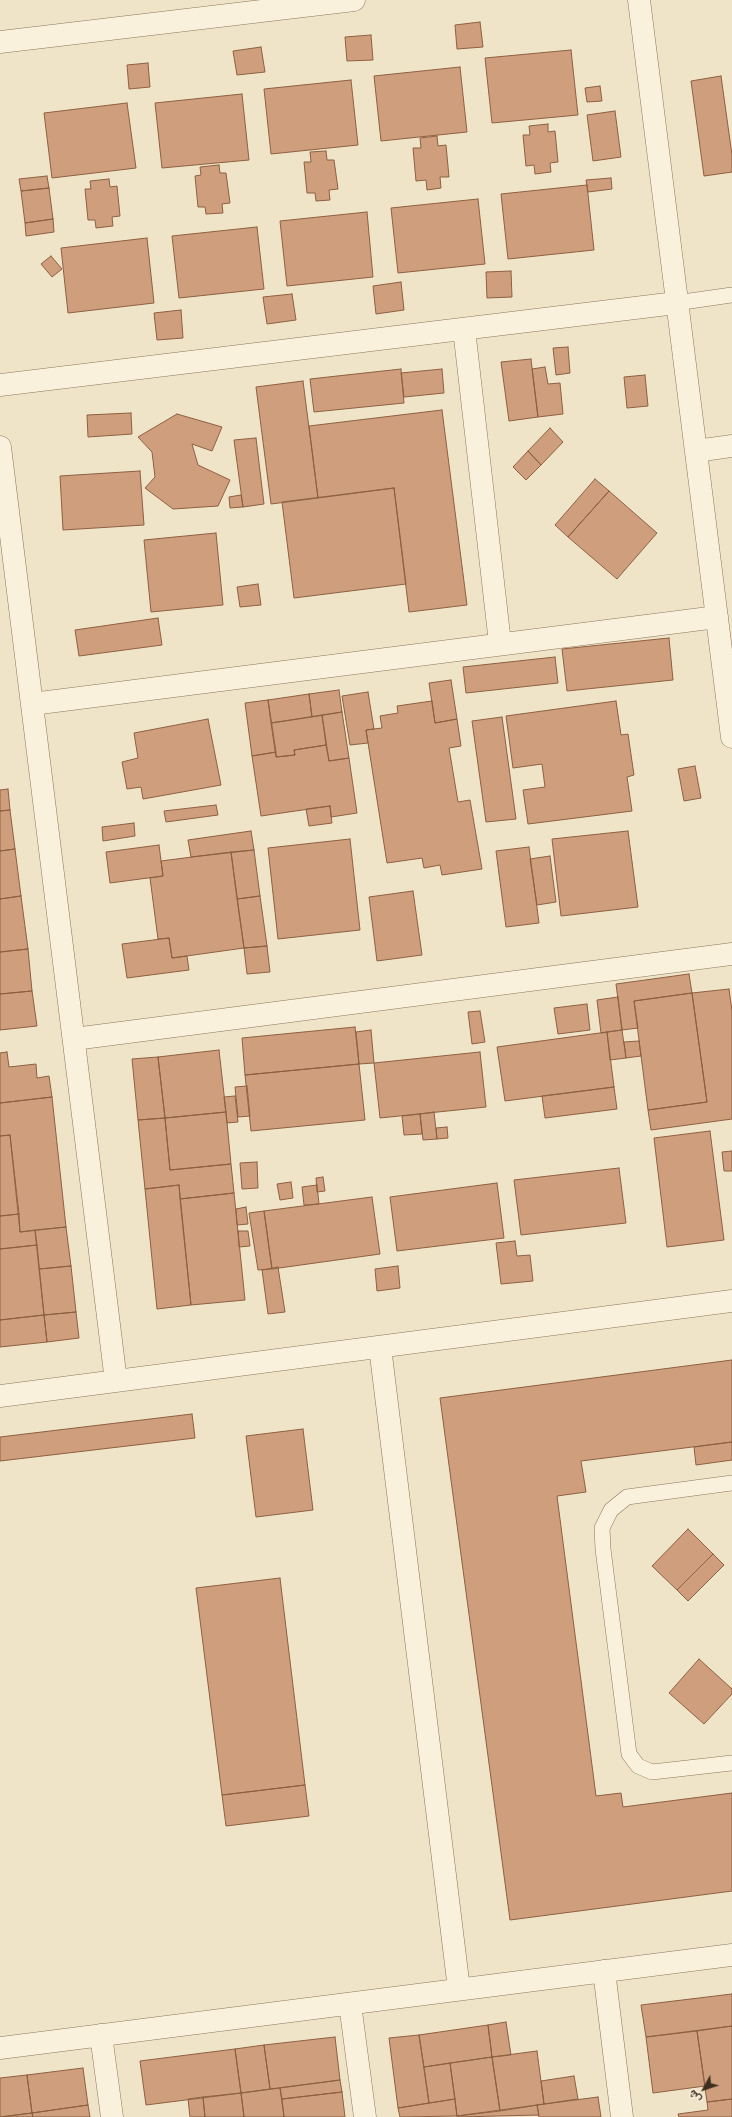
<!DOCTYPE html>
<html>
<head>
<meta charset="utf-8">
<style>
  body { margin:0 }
  #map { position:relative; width:732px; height:2117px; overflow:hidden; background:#f0e4c8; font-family:"Playfair Display",Vazirmatn,serif }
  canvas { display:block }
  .north { position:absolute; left:684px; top:2069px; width:40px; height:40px; -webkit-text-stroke:3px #f7eed8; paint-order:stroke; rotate:230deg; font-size:11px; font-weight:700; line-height:16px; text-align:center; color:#3d2e20 }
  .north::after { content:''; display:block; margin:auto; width:14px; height:18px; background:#3d2e20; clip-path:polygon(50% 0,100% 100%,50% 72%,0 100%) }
</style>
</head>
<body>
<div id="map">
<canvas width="732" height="2117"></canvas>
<div class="north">ش</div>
</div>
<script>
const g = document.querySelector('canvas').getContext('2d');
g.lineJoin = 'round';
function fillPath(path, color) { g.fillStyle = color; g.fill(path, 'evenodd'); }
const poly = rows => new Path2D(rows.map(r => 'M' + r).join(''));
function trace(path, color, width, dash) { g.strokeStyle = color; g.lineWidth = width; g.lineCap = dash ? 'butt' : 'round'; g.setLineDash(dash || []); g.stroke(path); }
const building = poly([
  [480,22,483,47,457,49,455,25,480,22],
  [371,35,373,60,347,61,345,37,371,35],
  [261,47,265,72,237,75,233,51,261,47],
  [571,50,578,115,492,123,485,58,571,50],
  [148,63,150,87,129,89,127,65,148,63],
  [460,67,467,132,381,141,374,76,460,67],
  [721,76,732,155,732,172,704,176,691,81,721,76],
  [351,80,358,145,271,154,264,89,351,80],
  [600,86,602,101,587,102,585,88,600,86],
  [242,94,249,160,162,168,155,103,242,94],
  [127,103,136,168,52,178,44,113,127,103],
  [615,111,621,157,593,161,587,115,615,111],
  [548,124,548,132,555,131,558,162,550,163,551,172,535,174,534,165,526,166,523,135,530,135,529,126,548,124],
  [437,136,438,146,446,145,449,177,440,177,441,188,427,190,426,180,416,181,413,148,421,148,420,138,437,136],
  [326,151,327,160,334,160,338,189,329,190,330,200,316,201,315,193,307,193,304,162,311,162,310,152,326,151],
  [219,165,220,173,226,173,230,203,222,204,223,213,206,214,205,207,198,207,195,176,201,175,200,167,219,165],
  [47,176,49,188,21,191,19,179,47,176],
  [611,178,612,189,588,192,586,180,611,178],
  [109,179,110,187,117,186,120,216,112,217,113,226,96,228,95,220,88,220,85,189,91,189,90,181,109,179],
  [587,185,594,250,508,259,501,194,587,185],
  [49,188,53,219,25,223,21,191,49,188],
  [478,199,485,264,398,273,391,208,478,199],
  [367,212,373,277,287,286,280,221,367,212],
  [53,219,54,232,26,236,25,223,53,219],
  [257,227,264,289,179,298,172,236,257,227],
  [147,238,154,303,68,313,61,248,147,238],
  [51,256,62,269,52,277,41,264,51,256],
  [511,271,512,297,487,298,486,272,511,271],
  [401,282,404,310,376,314,373,286,401,282],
  [292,294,296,320,267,324,263,297,292,294],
  [181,310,183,338,157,340,154,313,181,310],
  [568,347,570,373,556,375,553,348,568,347],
  [531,359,538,417,509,421,501,362,531,359],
  [545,367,548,384,560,383,563,414,538,417,532,369,545,367],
  [401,369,404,403,314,412,310,379,401,369],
  [442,369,444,393,404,397,401,373,442,369],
  [645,375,648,406,627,408,624,377,645,375],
  [303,381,318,498,271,504,256,387,303,381],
  [442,410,467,605,409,612,394,488,318,498,309,426,442,410],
  [131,413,132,434,88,437,87,415,131,413],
  [177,414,222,427,212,451,192,444,198,465,230,480,218,506,173,509,145,488,155,477,152,452,138,437,177,414],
  [550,428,563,442,541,465,528,451,550,428],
  [256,438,264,504,243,507,234,440,256,438],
  [528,451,541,465,526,480,513,467,528,451],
  [140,471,144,525,63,530,60,476,140,471],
  [595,479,609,491,568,537,555,525,595,479],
  [394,488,406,584,294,598,282,502,394,488],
  [609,491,657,533,617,579,568,537,609,491],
  [241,495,243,507,230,508,229,497,241,495],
  [216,533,223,605,151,612,144,540,216,533],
  [258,584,261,605,240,607,237,587,258,584],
  [158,618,162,645,79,656,75,630,158,618],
  [669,638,673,680,567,691,562,649,669,638],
  [555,657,558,683,466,693,463,667,555,657],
  [451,680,457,719,435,723,429,683,451,680],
  [339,690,342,712,312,717,309,694,339,690],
  [368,692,374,729,366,730,368,743,350,745,342,696,368,692],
  [309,694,312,717,271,723,268,700,309,694],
  [268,700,276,752,252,756,245,703,268,700],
  [432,701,435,723,457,719,461,746,449,748,458,802,470,800,482,869,442,875,440,865,424,868,422,858,387,863,366,730,382,728,380,716,398,713,397,706,432,701],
  [616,701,621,735,628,734,634,775,627,777,632,811,528,824,523,790,545,787,542,764,513,768,506,716,616,701],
  [342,712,349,758,329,761,322,715,342,712],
  [322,715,326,745,294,750,295,755,276,757,271,723,322,715],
  [502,717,516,819,486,822,472,721,502,717],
  [208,719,221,785,143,799,141,787,127,789,122,762,138,758,134,733,208,719],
  [326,745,329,761,349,758,357,813,331,817,330,806,261,816,252,756,276,752,276,757,295,755,294,750,326,745],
  [695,766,701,798,684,801,678,769,695,766],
  [8,789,10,810,0,811,0,790,8,789],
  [216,805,218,815,166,822,164,811,216,805],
  [330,806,332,823,309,826,306,809,330,806],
  [10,810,15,849,0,851,0,811,10,810],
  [134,823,135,836,103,841,102,827,134,823],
  [251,831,254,850,191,857,188,840,251,831],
  [628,831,638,907,561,916,552,839,628,831],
  [350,839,360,930,278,939,268,848,350,839],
  [159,845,163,876,110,883,106,852,159,845],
  [529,847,539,923,506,927,496,851,529,847],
  [15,849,21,896,0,899,0,851,15,849],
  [254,850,260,896,237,899,231,852,254,850],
  [231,852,244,948,172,958,169,938,158,939,150,878,163,876,161,861,231,852],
  [550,856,556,902,537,905,530,859,550,856],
  [413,891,422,955,377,961,369,897,413,891],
  [21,896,28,949,0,952,0,899,21,896],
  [260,896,267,946,244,948,237,899,260,896],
  [169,938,172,958,187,956,189,970,127,978,122,944,169,938],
  [267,946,270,972,247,974,244,948,267,946],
  [28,949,32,991,0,994,0,952,28,949],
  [689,974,692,993,634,1001,638,1028,622,1030,616,984,689,974],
  [729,989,732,1011,732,1119,651,1130,648,1110,707,1102,692,993,729,989],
  [32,991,37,1026,0,1030,0,994,32,991],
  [692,993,707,1102,648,1110,634,1001,692,993],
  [618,997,622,1030,601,1033,597,1000,618,997],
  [587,1004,590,1030,558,1034,554,1008,587,1004],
  [480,1011,485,1042,472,1044,468,1012,480,1011],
  [355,1027,359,1064,245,1075,242,1038,355,1027],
  [371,1030,374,1063,359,1064,356,1032,371,1030],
  [622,1030,626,1058,610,1060,607,1032,622,1030],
  [607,1032,614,1087,505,1101,497,1047,607,1032],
  [639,1041,641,1056,626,1058,624,1042,639,1041],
  [219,1050,226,1112,165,1118,158,1057,219,1050],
  [7,1052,9,1067,36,1064,37,1078,49,1076,52,1097,0,1103,0,1053,7,1052],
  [480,1052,486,1107,380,1118,374,1063,480,1052],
  [158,1057,165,1118,138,1120,132,1059,158,1057],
  [359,1064,365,1120,251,1131,245,1075,359,1064],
  [247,1086,250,1116,238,1117,235,1087,247,1086],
  [614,1087,617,1109,545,1118,542,1096,614,1087],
  [235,1096,238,1122,227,1123,224,1097,235,1096],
  [52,1097,66,1227,20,1232,10,1135,0,1136,0,1103,52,1097],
  [226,1112,231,1164,170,1170,165,1118,226,1112],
  [434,1112,437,1139,423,1140,420,1114,434,1112],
  [420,1114,422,1134,404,1135,402,1116,420,1114],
  [165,1118,170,1170,231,1164,234,1193,180,1199,179,1185,145,1189,138,1120,165,1118],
  [447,1127,448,1138,437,1139,436,1128,447,1127],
  [710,1131,724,1240,667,1247,654,1138,710,1131],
  [10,1135,19,1214,0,1216,0,1136,10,1135],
  [732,1151,732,1171,724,1171,722,1152,732,1151],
  [257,1162,258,1188,242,1189,240,1163,257,1162],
  [619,1168,626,1223,521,1235,514,1180,619,1168],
  [323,1177,325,1191,317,1192,316,1178,323,1177],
  [291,1182,293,1198,280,1200,277,1184,291,1182],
  [497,1183,504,1238,397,1251,390,1197,497,1183],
  [179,1185,191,1305,157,1309,145,1189,179,1185],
  [317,1185,319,1204,304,1205,302,1187,317,1185],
  [234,1193,245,1300,191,1305,180,1199,234,1193],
  [372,1197,380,1254,272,1269,264,1211,372,1197],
  [246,1207,248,1224,237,1225,236,1209,246,1207],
  [264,1211,272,1269,258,1270,249,1213,264,1211],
  [19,1214,20,1232,35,1230,37,1245,0,1249,0,1216,19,1214],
  [66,1227,71,1266,39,1269,35,1230,66,1227],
  [238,1231,248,1231,250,1246,239,1247,238,1231],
  [515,1241,517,1256,530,1255,533,1281,501,1284,496,1243,515,1241],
  [37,1245,44,1315,0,1320,0,1249,37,1245],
  [71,1266,76,1312,44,1315,39,1269,71,1266],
  [398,1266,400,1288,377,1291,375,1269,398,1266],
  [278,1267,285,1312,268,1314,262,1270,278,1267],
  [76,1312,79,1338,47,1342,44,1315,76,1312],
  [44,1315,47,1342,0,1347,0,1320,44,1315],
  [732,1360,732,1442,581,1461,586,1492,557,1496,596,1796,621,1793,623,1807,732,1793,732,1891,510,1920,440,1398,732,1360],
  [192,1414,195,1438,0,1461,0,1437,192,1414],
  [303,1429,313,1510,256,1517,246,1436,303,1429],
  [732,1442,732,1460,696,1465,694,1447,732,1442],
  [688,1529,713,1554,677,1590,652,1566,688,1529],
  [713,1554,724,1565,688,1601,677,1590,713,1554],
  [280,1578,305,1785,222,1795,196,1588,280,1578],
  [699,1659,732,1689,732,1694,704,1724,669,1693,699,1659],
  [305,1785,309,1816,226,1826,222,1795,305,1785],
  [732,1994,732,2026,646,2037,641,2005,732,1994],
  [506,2022,511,2055,492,2057,488,2025,506,2022],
  [488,2025,492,2057,424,2067,419,2035,488,2025],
  [732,2026,732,2099,707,2102,697,2031,732,2026],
  [697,2031,705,2086,653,2093,646,2037,697,2031],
  [419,2035,429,2103,398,2108,389,2038,419,2035],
  [335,2037,340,2080,270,2089,264,2045,335,2037],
  [264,2045,270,2089,241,2093,235,2049,264,2045],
  [235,2049,241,2093,146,2105,140,2061,235,2049],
  [537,2051,544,2104,500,2111,492,2057,537,2051],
  [492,2057,500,2111,457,2116,450,2063,492,2057],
  [450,2063,455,2099,429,2103,424,2067,450,2063],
  [83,2068,88,2105,32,2113,27,2075,83,2068],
  [27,2075,32,2113,0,2117,0,2078,27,2075],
  [574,2076,578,2099,544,2104,541,2081,574,2076],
  [340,2080,342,2092,282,2099,280,2088,340,2080],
  [280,2088,284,2117,244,2117,241,2093,280,2088],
  [342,2092,345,2117,284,2117,282,2099,342,2092],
  [241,2093,244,2117,205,2117,203,2097,241,2093],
  [203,2097,205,2117,190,2117,188,2099,203,2097],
  [598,2097,601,2117,539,2117,537,2105,598,2097],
  [455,2099,457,2116,400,2117,398,2108,455,2099],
  [732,2099,732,2117,679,2117,678,2114,708,2110,707,2102,732,2099],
  [88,2105,90,2117,33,2117,32,2113,88,2105],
  [537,2105,539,2115,457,2117,457,2116,537,2105],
  [32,2113,33,2117,0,2117,32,2113]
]);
fillPath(building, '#cf9f7d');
trace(building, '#8d5f41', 1);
const lane = poly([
  [676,303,732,295],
  [732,1483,627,1497,611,1510,602,1528,603,1549,629,1754,638,1766,652,1772,732,1763]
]);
const street = poly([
  [639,0,732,737],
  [0,42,354,0],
  [464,329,500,643],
  [0,385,676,303],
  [0,447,116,1381],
  [696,451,732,446],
  [32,704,717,617],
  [74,1039,732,954],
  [380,1347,459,1989],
  [0,1396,732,1301],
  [604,1971,622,2117],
  [350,2004,365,2117],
  [101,2035,112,2117],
  [0,2048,732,1955]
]);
trace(lane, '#8d765c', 16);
trace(street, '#8d765c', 23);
trace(lane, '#faf1dc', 15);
trace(street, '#faf1dc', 22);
</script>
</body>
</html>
